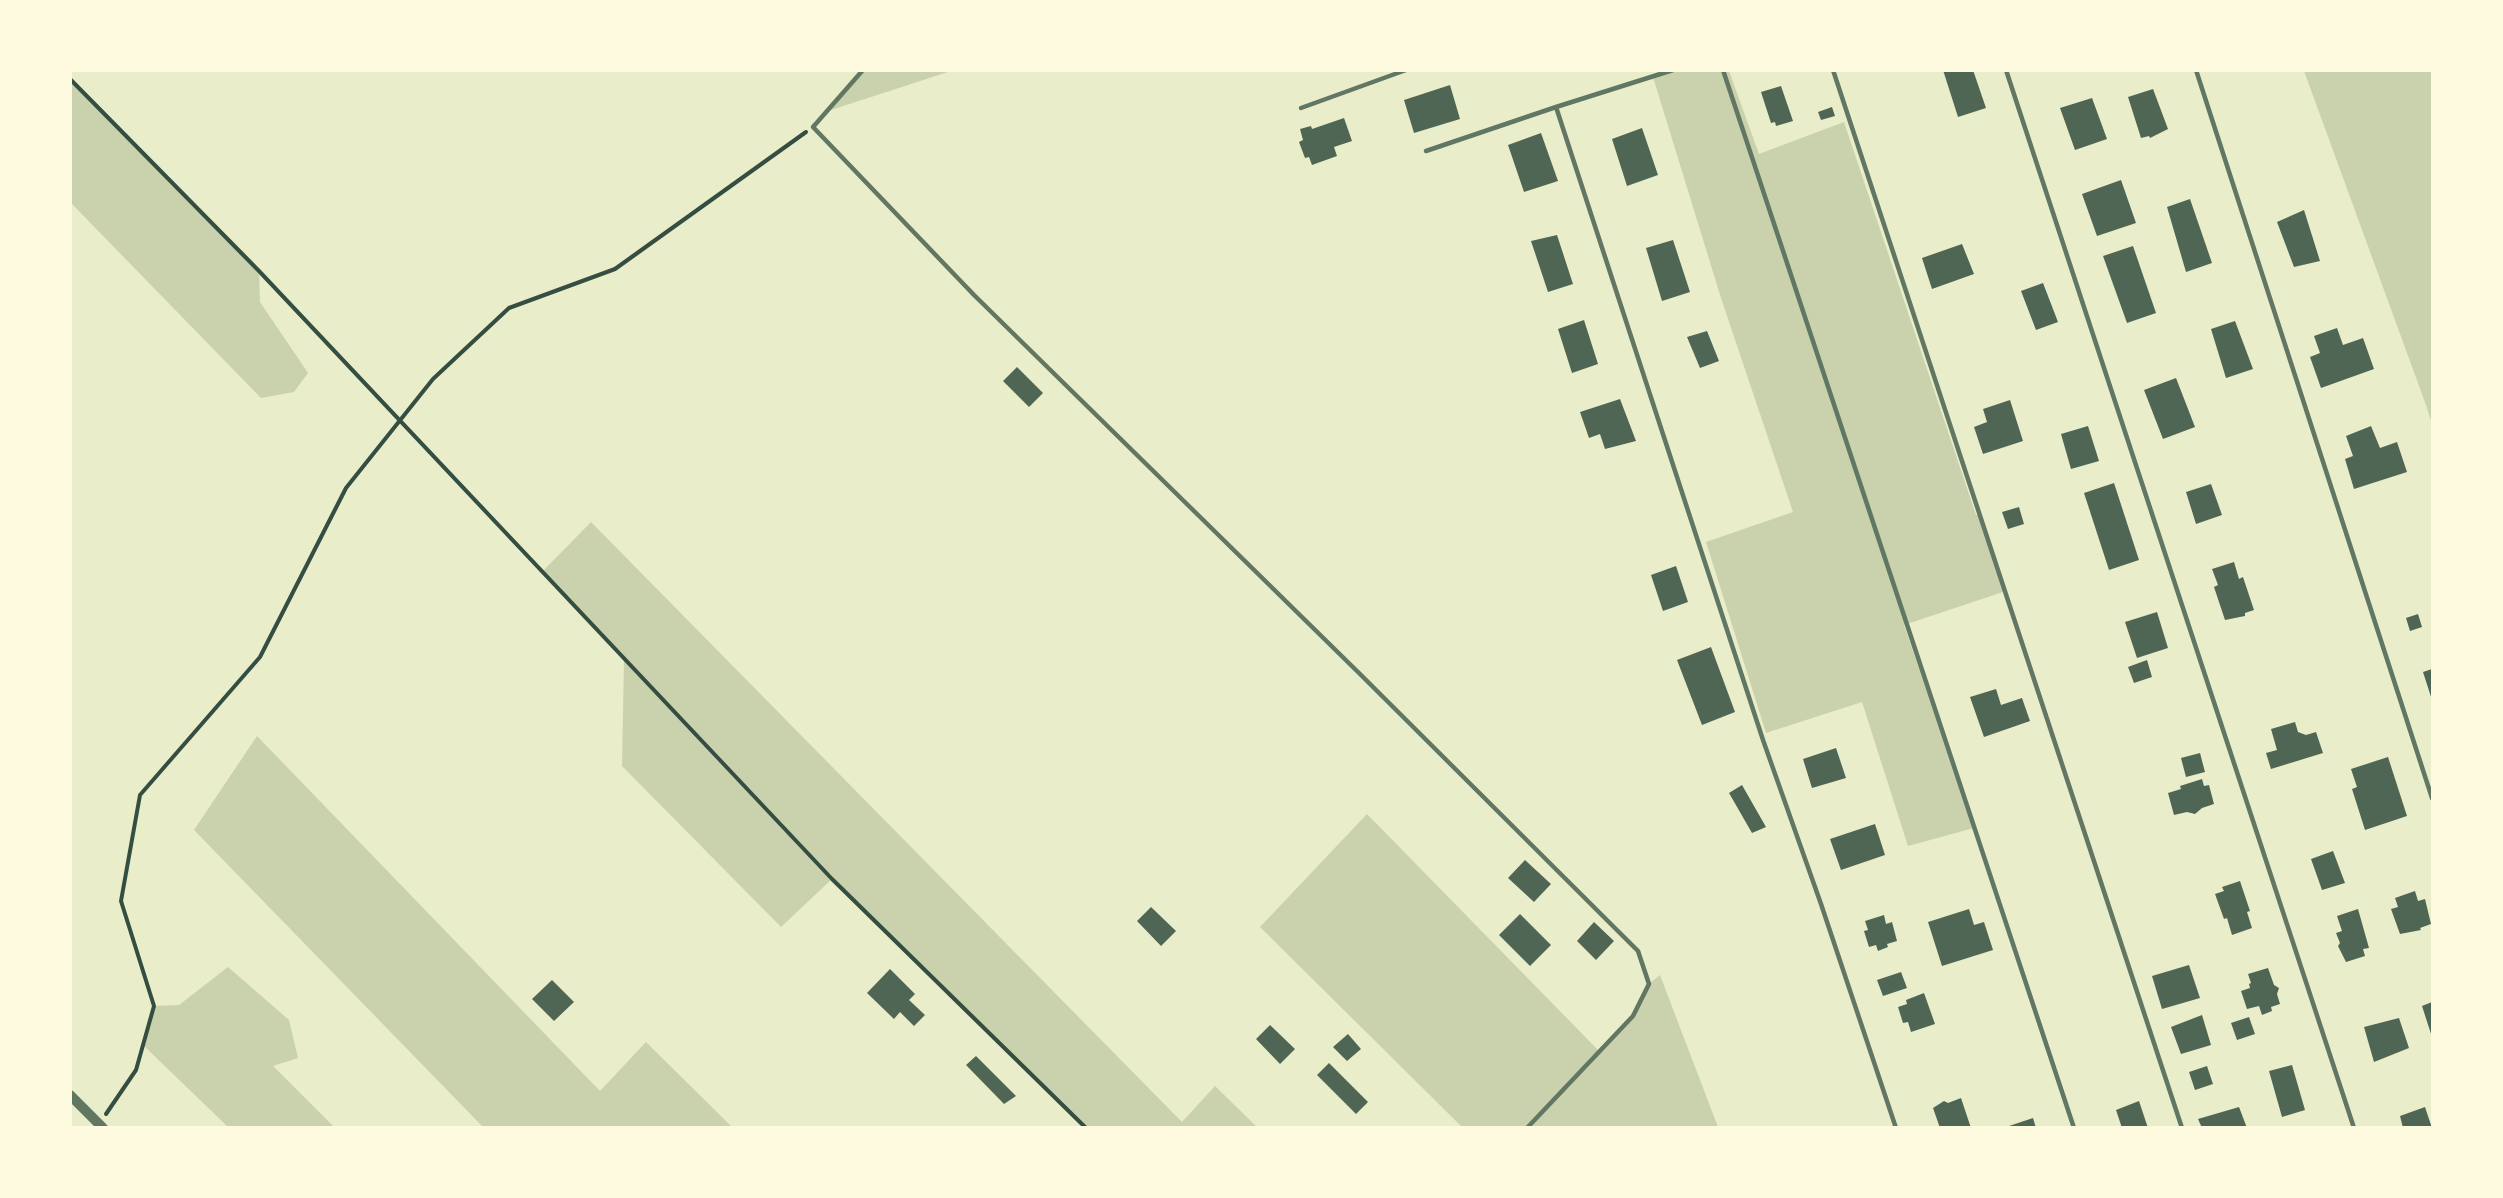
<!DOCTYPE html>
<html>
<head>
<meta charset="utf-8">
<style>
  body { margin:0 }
  #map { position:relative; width:2503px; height:1198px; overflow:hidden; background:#e9edc9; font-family:"Space Grotesk",sans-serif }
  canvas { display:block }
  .frame { position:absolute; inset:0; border:72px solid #fefae0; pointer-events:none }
</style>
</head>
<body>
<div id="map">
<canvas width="2503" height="1198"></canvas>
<div class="frame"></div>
</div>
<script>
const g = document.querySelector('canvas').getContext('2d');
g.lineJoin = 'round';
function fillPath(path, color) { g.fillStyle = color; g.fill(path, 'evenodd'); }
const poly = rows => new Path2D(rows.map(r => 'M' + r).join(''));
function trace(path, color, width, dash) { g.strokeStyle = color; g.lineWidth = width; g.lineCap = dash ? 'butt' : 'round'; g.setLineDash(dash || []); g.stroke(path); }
fillPath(poly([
  [865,71,951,71,825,112],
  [1677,71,1729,71,1759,154,1844,122,1976,515,1980,515,2006,591,1904,625,1974,828,1908,846,1862,702,1766,733,1706,542,1793,512,1721,298,1653,77],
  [2304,71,2432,71,2432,424,2426,405],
  [70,79,259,271,260,302,308,373,294,392,261,398,71,203],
  [591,522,1182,1122,1215,1086,1257,1127,1086,1127,832,879,781,927,622,766,624,660,542,572],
  [257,736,600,1091,646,1042,732,1127,483,1127,194,830],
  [1367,814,1599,1051,1633,1016,1649,984,1660,975,1718,1127,1462,1127,1260,927],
  [228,967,289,1020,298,1058,273,1066,334,1127,228,1127,143,1045,154,1006,179,1005]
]), '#cad2ad');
fillPath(poly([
  [1943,70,1973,70,1986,108,1958,117],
  [1450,85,1460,119,1414,133,1404,100],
  [1781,86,1793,121,1776,126,1775,122,1771,123,1761,92],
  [2153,89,2168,129,2150,138,2149,136,2141,138,2128,97],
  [2092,98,2107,139,2075,150,2060,108],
  [1832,107,1835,116,1821,120,1818,112],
  [1344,118,1352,141,1334,147,1337,156,1312,165,1309,157,1305,158,1299,142,1303,140,1300,129,1311,126,1312,129],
  [1642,128,1658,175,1627,186,1612,139],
  [1541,133,1558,181,1524,192,1508,145],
  [2121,180,2136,223,2097,236,2082,194],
  [2190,199,2212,263,2186,272,2167,207],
  [2304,210,2320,261,2294,267,2277,222],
  [1557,235,1573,284,1548,292,1531,241],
  [1673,240,1690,292,1662,301,1646,248],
  [1962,244,1974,274,1932,289,1922,258],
  [2133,246,2156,313,2127,323,2103,256],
  [2043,283,2058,322,2036,330,2021,291],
  [1584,320,1598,364,1572,373,1558,329],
  [2235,321,2253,369,2226,378,2211,329],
  [2337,328,2343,345,2363,338,2374,369,2321,388,2310,357,2320,353,2314,336],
  [1707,331,1719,361,1700,368,1687,337],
  [1017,367,1043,393,1029,407,1003,381],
  [2176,378,2195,427,2163,439,2144,390],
  [1620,399,1636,441,1605,449,1600,434,1589,438,1580,412],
  [2010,400,2023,441,1983,454,1974,427,1987,422,1983,409],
  [2088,426,2099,461,2071,469,2061,434],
  [2371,426,2380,448,2397,442,2407,472,2354,489,2345,459,2353,456,2346,436],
  [2114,483,2139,560,2109,570,2084,493],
  [2211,484,2222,515,2196,524,2186,492],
  [2019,507,2024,524,2008,529,2002,512],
  [2234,562,2239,579,2243,577,2254,610,2245,613,2245,616,2225,620,2214,587,2218,585,2212,569],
  [1676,566,1688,602,1663,611,1651,575],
  [2157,612,2168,648,2137,658,2125,622],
  [2418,614,2422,627,2410,631,2406,618],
  [1711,647,1735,712,1702,725,1677,660],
  [2147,660,2152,677,2134,683,2128,667],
  [2432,669,2432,700,2423,672],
  [1996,689,2001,705,2022,698,2030,721,1984,737,1970,697],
  [2295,722,2298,732,2306,735,2316,732,2323,753,2271,769,2266,753,2277,750,2271,729],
  [1836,748,1846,778,1812,788,1803,759],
  [2200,753,2205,772,2186,777,2181,758],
  [2388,757,2407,816,2365,830,2352,789,2357,787,2351,769],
  [2202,779,2204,786,2209,785,2214,804,2202,808,2195,814,2187,812,2174,815,2168,793,2181,789,2180,786],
  [1742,785,1766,827,1752,833,1729,793],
  [1875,824,1885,855,1841,870,1830,839],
  [2333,851,2345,883,2322,890,2311,859],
  [1525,860,1551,884,1534,902,1508,878],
  [2240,881,2250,911,2247,912,2252,928,2232,935,2227,918,2224,919,2215,894,2224,891,2222,887],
  [2415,891,2418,901,2425,899,2431,924,2420,928,2421,930,2400,934,2391,909,2398,907,2395,898],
  [1151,907,1176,931,1161,946,1137,921],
  [1969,909,1974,925,1984,922,1993,950,1942,966,1928,922],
  [2358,909,2369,948,2363,949,2365,956,2346,962,2338,946,2340,943,2336,933,2342,931,2337,916],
  [1520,914,1551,945,1530,966,1499,935],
  [1884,915,1886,924,1892,922,1897,941,1887,944,1888,947,1878,951,1876,945,1869,947,1864,931,1868,930,1865,921],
  [1594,922,1614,941,1596,960,1577,941],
  [2189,965,2200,998,2162,1009,2152,976],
  [2268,968,2274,985,2279,988,2277,994,2280,1004,2271,1007,2272,1011,2262,1015,2259,1006,2247,1009,2241,991,2250,988,2249,984,2251,983,2248,974],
  [890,969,915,994,909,1000,925,1015,914,1026,900,1012,894,1019,867,993],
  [1901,972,1907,988,1883,996,1877,980],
  [552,980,574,1002,554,1021,532,999],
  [1924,993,1935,1024,1911,1032,1908,1022,1903,1023,1898,1007,1907,1004,1906,1000],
  [2432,1002,2432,1037,2422,1006],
  [2202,1015,2211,1045,2181,1054,2171,1027],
  [2249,1017,2255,1034,2237,1040,2231,1023],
  [2399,1018,2409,1048,2374,1062,2364,1027],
  [1270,1025,1295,1049,1280,1064,1256,1039],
  [1348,1034,1361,1049,1347,1061,1333,1047],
  [976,1056,1016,1096,1004,1104,966,1065],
  [1329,1063,1368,1102,1356,1114,1317,1075],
  [2292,1065,2305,1110,2282,1117,2269,1071],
  [2207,1066,2213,1084,2195,1090,2189,1072],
  [1961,1098,1971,1128,1940,1128,1933,1108,1944,1101,1948,1103],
  [2139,1101,2148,1128,2122,1128,2116,1110],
  [2239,1107,2247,1128,2202,1128,2198,1119],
  [2425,1107,2432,1128,2403,1128,2400,1116],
  [2033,1118,2036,1128,2006,1128,2006,1127]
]), '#4f6655');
trace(poly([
  [70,79,259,271,832,879,1086,1128],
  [106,1114,136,1070,154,1006,121,901,140,795,260,657,346,488,433,379,509,308,615,269,806,132]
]), '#344e41', 4);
trace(poly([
  [863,70,813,127,974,295,1360,674,1638,951,1649,984,1633,1016,1527,1128],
  [1723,70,2074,1128],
  [1833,70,2182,1128],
  [2006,70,2354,1128],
  [2196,70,2432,798],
  [1556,107,1763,740,1821,904,1896,1128],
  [1301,108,1406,70],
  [1426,151,1556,107,1673,70]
]), '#617663', 4.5);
trace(poly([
  [70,1095,103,1128]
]), '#617663', 10);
</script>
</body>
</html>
